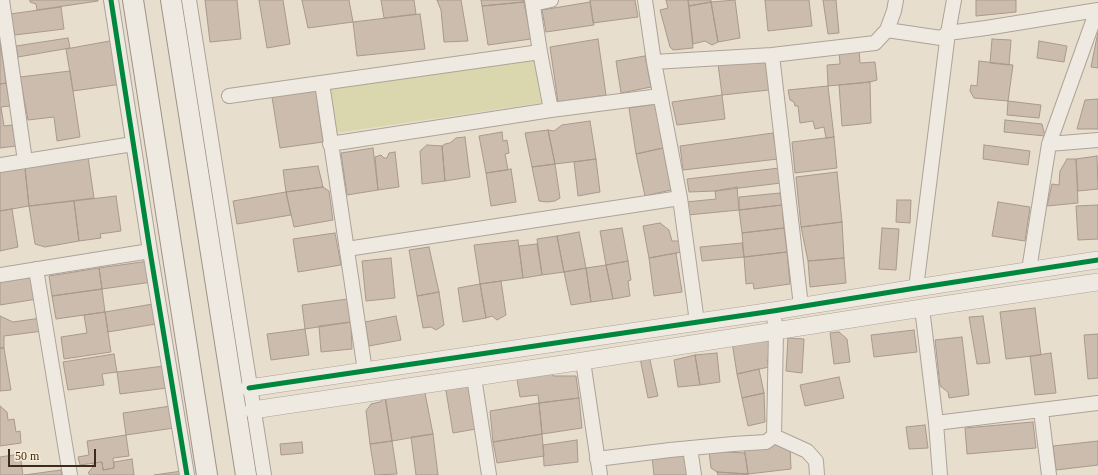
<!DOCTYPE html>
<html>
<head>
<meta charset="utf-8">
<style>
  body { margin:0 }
  #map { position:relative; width:1098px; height:475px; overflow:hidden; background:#e8dece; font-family:"Times New Roman",serif }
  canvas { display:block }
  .scale { position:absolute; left:8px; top:449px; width:88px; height:18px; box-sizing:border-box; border:2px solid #3e2b1d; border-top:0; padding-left:5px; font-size:12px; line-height:14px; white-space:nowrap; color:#3e2b1d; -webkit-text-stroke:3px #f9ecd4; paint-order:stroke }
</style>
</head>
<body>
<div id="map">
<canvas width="1098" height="475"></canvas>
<div class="scale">50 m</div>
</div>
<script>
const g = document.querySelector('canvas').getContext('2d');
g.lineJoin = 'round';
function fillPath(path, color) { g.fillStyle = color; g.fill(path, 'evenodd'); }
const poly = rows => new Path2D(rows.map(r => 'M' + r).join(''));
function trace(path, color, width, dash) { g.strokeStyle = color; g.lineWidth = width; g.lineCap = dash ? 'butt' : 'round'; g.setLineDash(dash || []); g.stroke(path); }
fillPath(poly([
  [535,60,541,103,336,133,329,88]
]), '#dad7af');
const building = poly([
  [30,0,98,0,98,1,37,10,36,4,30,2,30,0],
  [205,0,237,0,241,39,210,42,205,0],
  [259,0,283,0,290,44,267,48,259,0],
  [302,0,349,0,353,22,308,28,302,0],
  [381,0,414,0,416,14,384,18,381,0],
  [437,0,461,0,468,41,444,42,441,10,437,0],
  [481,0,523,0,524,2,482,6,481,0],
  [590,0,635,0,638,17,593,23,590,0],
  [666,0,688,0,693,48,673,50,670,47,660,10,668,8,666,0],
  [688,0,711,0,711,2,689,6,688,0],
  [735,0,740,38,718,42,711,2,735,0],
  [765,0,809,0,812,26,768,31,765,0],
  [823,0,836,0,839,33,828,34,823,0],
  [976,0,1016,0,1016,12,976,16,976,0],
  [524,2,531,39,488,45,482,6,524,2],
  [590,2,594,25,546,32,542,10,590,2],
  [711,2,718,42,712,45,705,41,693,44,689,6,711,2],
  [61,7,64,29,15,35,10,14,61,7],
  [420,14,425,49,357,56,353,22,420,14],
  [1098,32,1098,68,1091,67,1098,32],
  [68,38,70,48,18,57,16,46,68,38],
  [598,39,606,95,558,102,550,47,598,39],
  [992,39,1011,40,1009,65,990,63,992,39],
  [115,40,122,84,73,91,66,49,115,40],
  [0,41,6,83,0,84,0,41],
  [1039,41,1067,46,1064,62,1037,58,1039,41],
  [859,49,860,63,875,62,877,80,870,82,828,86,827,65,840,64,839,50,859,49],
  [645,56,651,87,621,93,616,61,645,56],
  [765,58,769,90,722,95,718,64,765,58],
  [979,61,1013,65,1008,101,974,98,970,91,971,85,977,86,979,61],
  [70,71,80,137,57,141,54,117,28,120,20,77,70,71],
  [870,82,871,123,842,126,839,85,870,82],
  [6,83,10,106,1,107,4,126,12,125,16,146,0,148,0,84,6,83],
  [828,86,834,137,826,138,824,127,815,129,813,121,800,123,798,106,795,106,794,102,790,100,788,90,828,86],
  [316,91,323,142,280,148,272,97,316,91],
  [722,95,725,119,677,125,672,102,722,95],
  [1098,99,1098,129,1077,129,1085,100,1098,99],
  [1008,101,1041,105,1039,118,1007,115,1008,101],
  [656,104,663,148,636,154,629,108,656,104],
  [1005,120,1042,124,1045,136,1004,132,1005,120],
  [590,121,596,159,555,164,548,130,554,131,562,125,590,121],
  [548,130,555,164,532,167,525,133,548,130],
  [502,132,503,141,507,140,509,153,505,154,508,170,486,173,479,136,502,132],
  [773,133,778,159,683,170,680,146,773,133],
  [465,137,470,177,445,181,442,146,445,144,450,143,456,138,465,137],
  [834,137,837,168,795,173,792,142,834,137],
  [427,145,442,146,445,181,422,184,420,151,427,145],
  [984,145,1030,151,1028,165,983,159,984,145],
  [373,148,378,190,347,195,341,153,373,148],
  [663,148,671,190,645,196,636,154,663,148],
  [87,150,94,198,29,206,24,159,87,150],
  [395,152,399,187,378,190,375,157,381,155,384,158,387,158,389,153,395,152],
  [1097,156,1098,189,1078,191,1076,159,1097,156],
  [24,159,29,206,0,211,0,163,24,159],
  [596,159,600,192,578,196,574,162,596,159],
  [1067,159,1076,159,1078,203,1047,206,1052,184,1059,185,1060,171,1067,159],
  [555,164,560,198,555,201,547,202,539,201,532,167,555,164],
  [318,166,323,187,286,192,283,170,318,166],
  [779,168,781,183,715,191,689,192,687,179,779,168],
  [511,169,516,202,491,206,486,173,511,169],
  [837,172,842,222,801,227,796,177,837,172],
  [323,187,329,191,333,220,294,227,286,192,323,187],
  [737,187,739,210,688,215,686,202,716,199,715,191,737,187],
  [286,192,291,215,237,224,233,201,286,192],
  [780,193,782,205,739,210,739,197,780,193],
  [116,196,121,231,100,234,101,238,79,241,74,201,116,196],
  [897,200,911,200,910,223,896,222,897,200],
  [74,201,79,241,45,247,35,244,29,206,74,201],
  [998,202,1030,207,1025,241,992,236,998,202],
  [782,205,784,228,742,233,739,210,782,205],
  [1098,205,1098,239,1078,240,1076,206,1098,205],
  [12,209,18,247,0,251,0,211,12,209],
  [842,222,844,258,808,261,801,227,842,222],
  [660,223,669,230,672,241,681,241,682,252,649,258,643,226,660,223],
  [622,228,628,261,606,265,600,231,622,228],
  [784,228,787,252,744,257,742,233,784,228],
  [882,228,899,229,896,270,879,269,882,228],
  [579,232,586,268,564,272,557,236,579,232],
  [335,233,341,265,298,272,293,239,335,233],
  [557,236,564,272,542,275,537,239,557,236],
  [518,240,523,278,480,284,474,245,518,240],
  [742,243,744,257,702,261,700,247,742,243],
  [537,244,542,275,523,278,519,246,537,244],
  [429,247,439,292,417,296,409,250,429,247],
  [787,252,790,284,754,289,753,283,746,284,744,257,787,252],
  [676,253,682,292,654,296,649,258,676,253],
  [391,258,395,298,366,301,362,261,391,258],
  [844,258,846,283,810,287,808,261,844,258],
  [149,261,152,282,102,289,99,268,149,261],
  [628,261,631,280,628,281,630,296,613,299,606,265,628,261],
  [606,265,613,299,591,302,586,268,606,265],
  [99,268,102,289,52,296,49,276,99,268],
  [586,268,591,302,571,305,564,272,586,268],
  [34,277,37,299,0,305,0,282,34,277],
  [501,281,506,315,497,320,492,316,486,318,480,284,501,281],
  [480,284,486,318,463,322,458,288,480,284],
  [102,289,105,312,56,319,52,296,102,289],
  [439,292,444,325,436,330,431,327,423,328,417,296,439,292],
  [348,299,351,322,305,329,302,305,348,299],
  [153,304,156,324,108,332,105,312,153,304],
  [1035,308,1041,355,1006,359,1000,312,1035,308],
  [105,312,111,352,64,359,61,337,87,333,84,315,105,312],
  [0,316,13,322,41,318,43,331,4,336,4,348,0,348,0,316],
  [396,316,401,340,369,346,365,322,396,316],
  [983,316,990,363,977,364,969,317,983,316],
  [351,322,352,349,321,352,319,326,351,322],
  [305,329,309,355,271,360,267,334,305,329],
  [914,330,917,352,874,357,871,335,914,330],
  [839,332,847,339,850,362,834,364,830,333,839,332],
  [1098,334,1098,378,1088,379,1084,335,1098,334],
  [768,335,773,359,767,360,769,367,737,374,732,342,768,335],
  [962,337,969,395,949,398,948,392,940,386,935,340,962,337],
  [788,338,804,339,802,373,786,371,788,338],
  [0,348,4,348,11,390,0,391,0,348],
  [648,351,658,396,648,398,639,353,648,351],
  [717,353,720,382,700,385,695,355,717,353],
  [1051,353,1056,393,1035,395,1030,356,1051,353],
  [114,354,117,372,102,374,104,385,68,390,63,362,114,354],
  [695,355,700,385,678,387,674,360,695,355],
  [164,366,167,388,120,394,117,372,164,366],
  [759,369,764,393,742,398,737,374,759,369],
  [552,370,553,376,576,376,579,398,539,403,538,395,520,397,516,374,552,370],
  [839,377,844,398,805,406,800,385,839,377],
  [468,381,476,429,453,433,445,385,468,381],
  [424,388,433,434,392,441,385,394,424,388],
  [764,393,765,422,748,426,742,398,764,393],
  [385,398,392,441,370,444,366,411,371,404,380,402,385,398],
  [579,398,582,428,542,434,539,403,579,398],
  [539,403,542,434,493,442,490,411,539,403],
  [0,406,7,412,8,420,14,419,16,432,20,431,21,443,0,446,0,406],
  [171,406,174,428,126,435,123,413,171,406],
  [1033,422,1036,448,967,454,965,428,1033,422],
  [925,425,928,448,909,449,906,427,925,425],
  [433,434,438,475,416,475,411,437,433,434],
  [542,434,544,456,497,463,493,442,542,434],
  [126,435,129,456,113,458,114,468,103,470,102,462,80,465,78,457,89,455,87,441,126,435],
  [577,440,578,462,544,466,543,445,577,440],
  [392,441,397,474,375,475,370,444,392,441],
  [784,441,790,447,791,469,748,474,744,447,784,441],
  [1098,441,1098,465,1056,470,1053,446,1098,441],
  [302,442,303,453,281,455,280,444,302,442],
  [709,451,745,453,748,474,717,472,711,468,709,451],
  [689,453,692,475,654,475,652,457,689,453],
  [20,454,23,475,0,475,0,457,20,454],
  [132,459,134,475,90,475,88,473,93,467,93,463,102,462,103,470,114,468,114,462,132,459],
  [61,470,62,475,24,475,61,470],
  [182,471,183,475,154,475,182,471],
  [717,472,748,474,748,475,718,475,717,472]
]);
fillPath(building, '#ccbcae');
trace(building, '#a9998d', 1);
const minor = poly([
  [2,0,25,161],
  [111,0,150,251,187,475],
  [189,0,264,475],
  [532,0,540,52,551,110],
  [645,0,654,62,680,198,697,322],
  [533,4,551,0],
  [887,30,941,38,948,33,986,28,1098,10],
  [772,55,801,306],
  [654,62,772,55,875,43,887,30,894,11,896,0],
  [322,83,365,371],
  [229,96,540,52],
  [330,144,551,110,660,96],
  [1049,144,1098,140],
  [0,165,133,144],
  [347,249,680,198],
  [36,269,70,475],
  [1029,270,1049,144,1097,10],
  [0,275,150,251],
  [916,288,948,33,954,0],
  [922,308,936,423,940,475],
  [583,361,600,475],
  [474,377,489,475],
  [1041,411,1049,475],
  [936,423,1098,403],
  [774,436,807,451,816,461,817,475],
  [690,448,694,475],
  [597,459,670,450,733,444,766,442,774,436,776,331,773,311]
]);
const tertiary = poly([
  [249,388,773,311,916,288,1098,260],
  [253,410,583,361,922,308,1098,282]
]);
const secondary = poly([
  [133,0,207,475],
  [171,0,246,475]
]);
trace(minor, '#ada397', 16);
trace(tertiary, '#ada397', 18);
trace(secondary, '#9d9387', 22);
trace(minor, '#efeae1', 14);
trace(tertiary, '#efeae1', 17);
trace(secondary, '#efeae1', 20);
trace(poly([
  [111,0,150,251,187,475],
  [249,388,773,311,916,288,1098,260]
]), '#00873e', 5);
</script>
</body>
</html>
